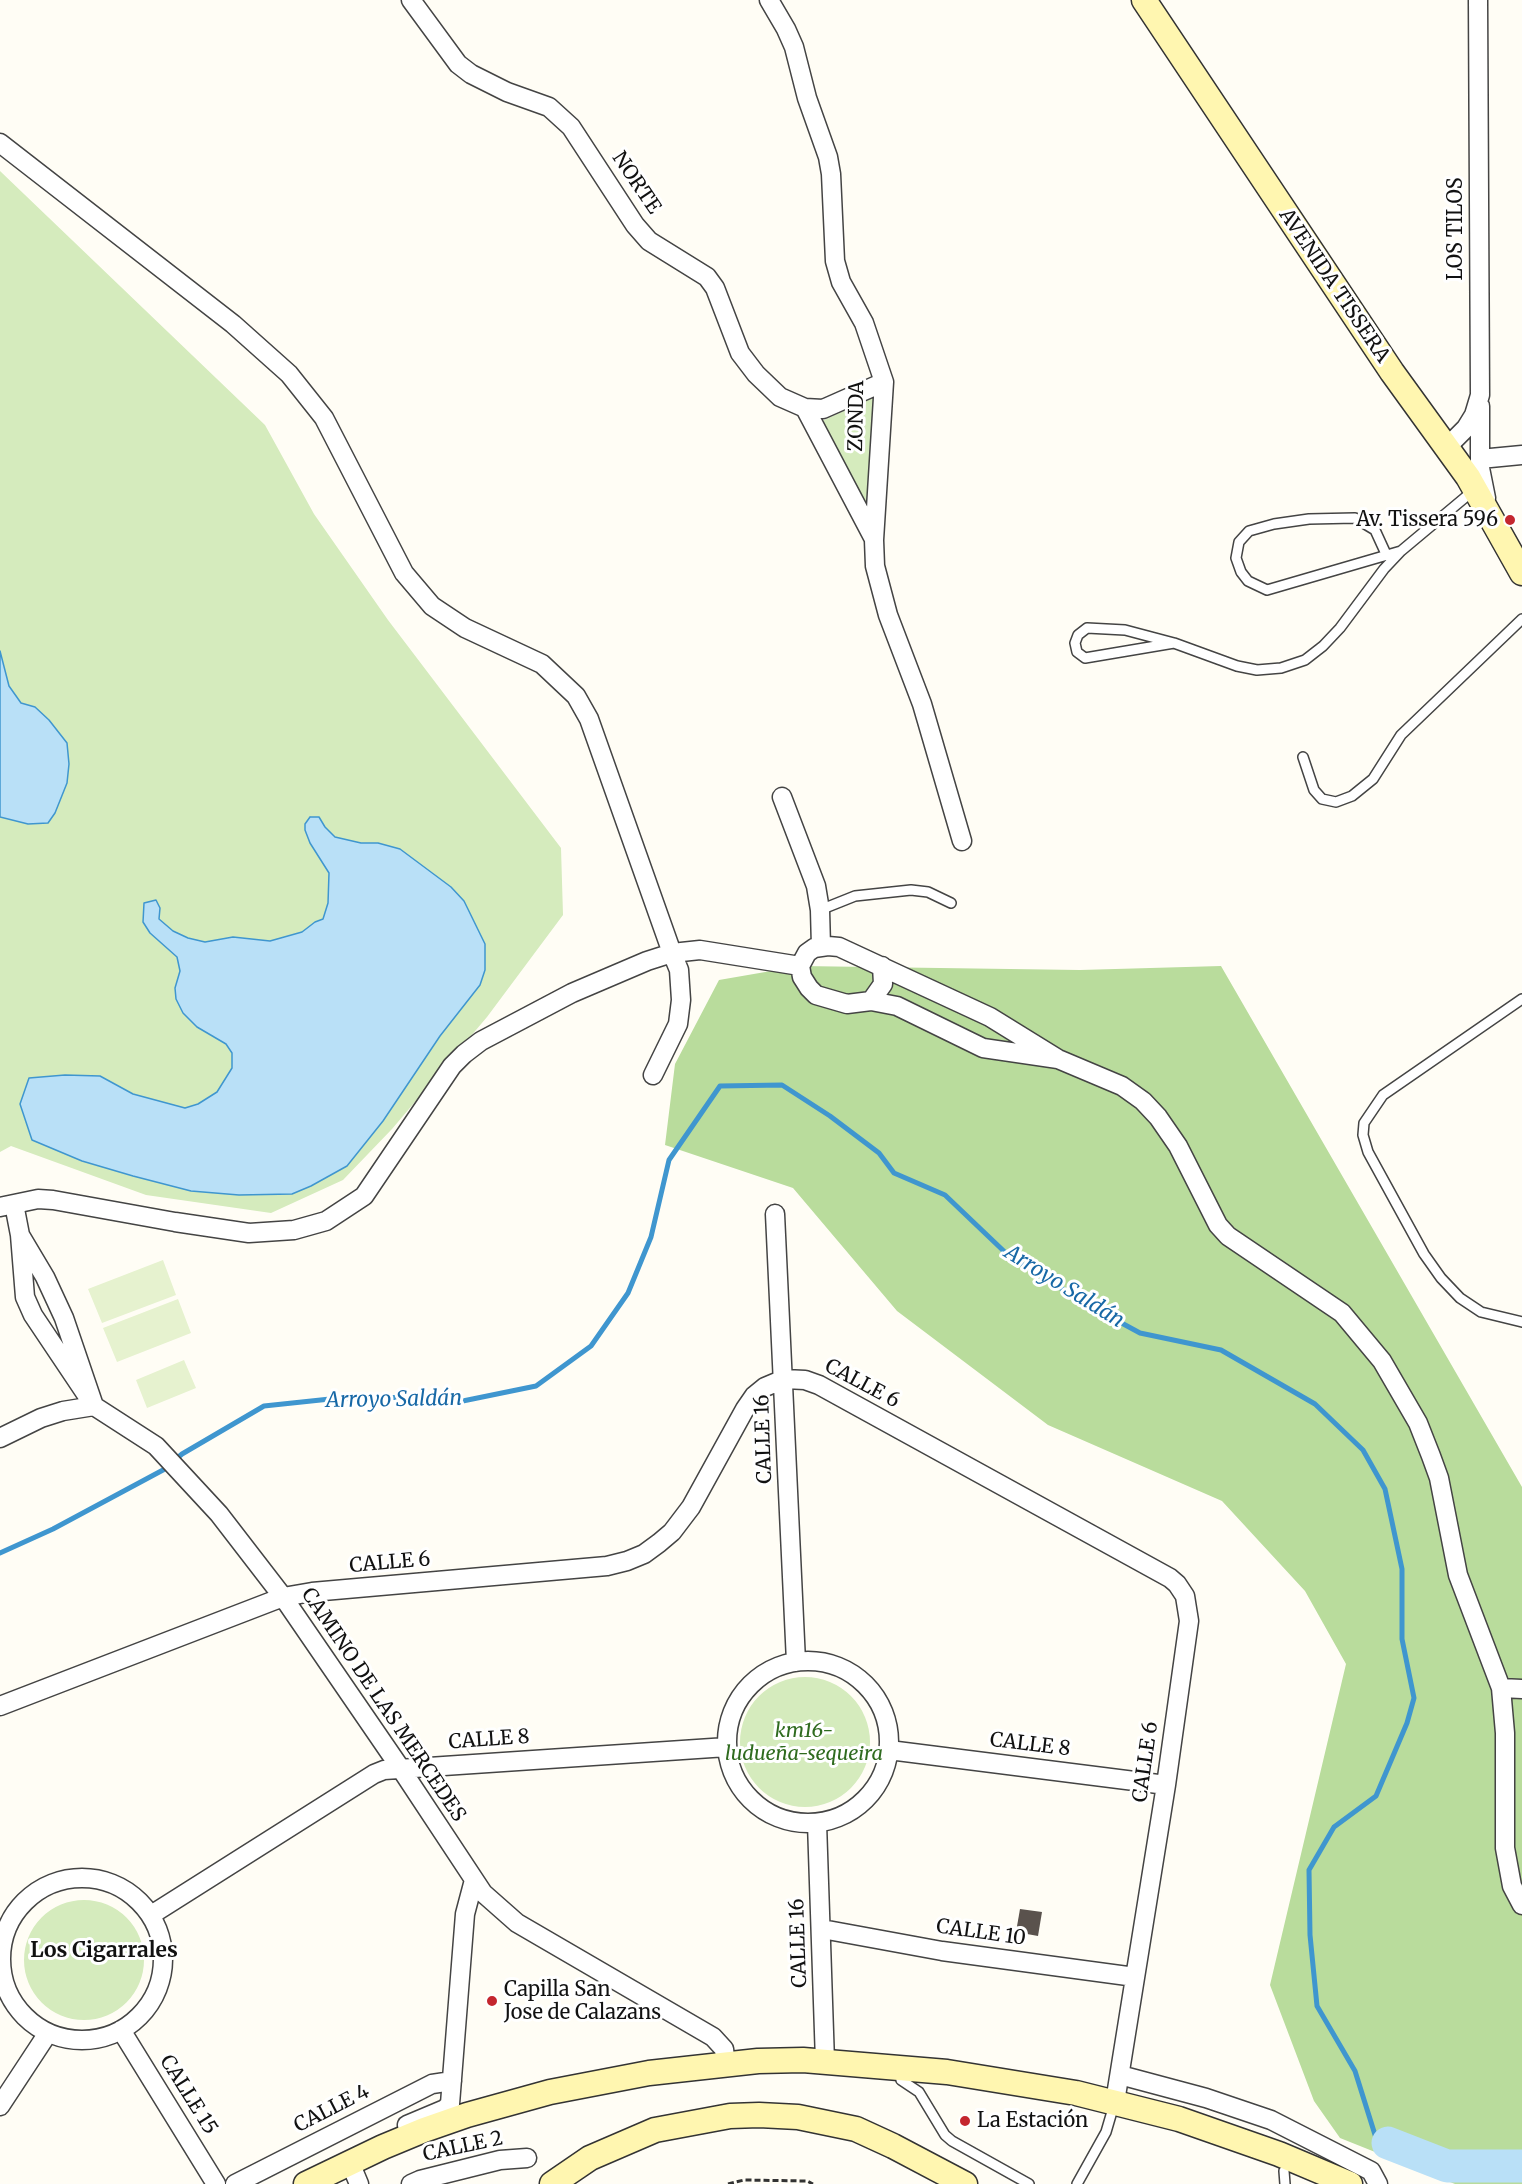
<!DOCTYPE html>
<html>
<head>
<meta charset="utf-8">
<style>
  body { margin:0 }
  canvas { display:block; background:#fffdf5 }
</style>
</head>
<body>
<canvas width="1522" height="2184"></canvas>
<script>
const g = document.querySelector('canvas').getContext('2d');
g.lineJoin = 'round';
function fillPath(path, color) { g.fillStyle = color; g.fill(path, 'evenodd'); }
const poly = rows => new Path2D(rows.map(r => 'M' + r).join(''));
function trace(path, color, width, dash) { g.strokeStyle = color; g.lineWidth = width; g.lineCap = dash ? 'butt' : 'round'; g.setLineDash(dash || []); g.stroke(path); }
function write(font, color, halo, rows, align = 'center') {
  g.font = font + ' Merriweather,serif'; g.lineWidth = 6; g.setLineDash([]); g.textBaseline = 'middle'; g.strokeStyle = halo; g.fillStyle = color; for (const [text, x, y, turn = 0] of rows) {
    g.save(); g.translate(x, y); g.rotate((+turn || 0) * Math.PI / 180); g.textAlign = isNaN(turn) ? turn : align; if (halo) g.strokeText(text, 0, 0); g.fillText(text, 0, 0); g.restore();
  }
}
fillPath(poly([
  [0,171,265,425,314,514,388,620,561,848,563,915,487,1017,392,1129,343,1180,271,1213,146,1195,11,1146,0,1152],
  [874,397,866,505,820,422],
  '740 1742a65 65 0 1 1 130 0a65 65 0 1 1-130 0Z',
  '24 1960a60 60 0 1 1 120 0a60 60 0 1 1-120 0Z'
]), '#d5ebbd');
fillPath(poly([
  [800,966,1080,970,1221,966,1522,1487,1522,2184,1455,2184,1340,2138,1314,2101,1270,1985,1346,1664,1305,1591,1222,1501,1048,1425,897,1311,793,1188,665,1145,675,1064,719,980]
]), '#b9dc9c');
fillPath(poly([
  [163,1260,176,1295,102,1323,88,1289],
  [178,1299,191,1333,117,1362,103,1328],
  [184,1360,196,1388,147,1408,136,1380]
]), '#e6f2cf');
const water = poly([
  [0,651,9,686,21,703,35,707,49,720,67,743,69,764,67,783,55,813,48,823,28,824,0,817,0,651],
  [310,817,319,817,325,827,335,837,361,843,378,843,400,849,451,887,464,901,485,944,485,970,480,985,440,1036,383,1121,347,1166,311,1186,292,1194,239,1195,191,1191,133,1176,82,1161,32,1140,20,1104,29,1078,65,1075,100,1076,133,1094,185,1108,198,1104,217,1092,232,1068,232,1053,226,1044,197,1027,183,1013,176,999,175,988,180,971,177,957,150,933,143,922,144,903,156,900,160,908,159,919,173,931,188,938,205,942,233,937,270,941,302,932,315,922,323,919,328,903,329,873,310,843,305,830,305,824,310,817]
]);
fillPath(water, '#b9e0f7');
trace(water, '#3f96cf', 1.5);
trace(poly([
  [0,1553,53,1529,163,1470,182,1454,264,1406,330,1399,416,1397,453,1403,536,1386,591,1346,628,1293,651,1237,669,1160,720,1086,782,1085,830,1116,879,1153,894,1173,945,1195,1010,1257,1092,1307,1140,1333,1221,1350,1315,1404,1363,1450,1385,1489,1402,1569,1402,1639,1414,1698,1407,1723,1376,1796,1334,1827,1309,1870,1310,1935,1317,2006,1355,2071,1376,2138,1388,2143]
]), '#3f96cf', 5);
trace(poly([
  [1388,2143,1447,2166,1522,2166]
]), '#b9e0f7', 33);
fillPath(poly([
  [1020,1909,1042,1912,1038,1936,1016,1932]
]), '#5a524d');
const lane = poly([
  [1386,554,1375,530,1355,518,1309,519,1274,524,1249,531,1239,542,1236,558,1241,572,1248,581,1267,590,1401,551],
  [1174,643,1085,658,1077,652,1075,643,1078,635,1087,628,1125,630,1174,643,1237,666,1257,670,1281,668,1305,660,1323,646,1340,628,1384,569,1401,551,1474,490],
  [1303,757,1314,790,1322,799,1336,802,1352,796,1373,779,1401,735,1522,619],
  [820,910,855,896,911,890,928,892,951,903],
  [1522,999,1383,1095,1364,1123,1363,1135,1368,1152,1424,1254,1441,1278,1460,1298,1481,1312,1522,1322],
  [901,2080,919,2092,945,2135,952,2141,1029,2184],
  [1284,2171,1285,2184],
  [1077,2184,1106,2132,1111,2115]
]);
const street = poly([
  [411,0,458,64,471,74,507,92,549,107,571,127,635,225,649,241,707,277,715,288,740,353,756,374,780,397,805,408,823,409,884,382],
  [769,0,786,29,794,47,807,98,828,157,831,174,835,261,841,282,864,323,884,382,874,540,875,566,888,615,922,704,962,841],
  [0,143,233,324,289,374,324,418,404,573,432,606,465,628,542,664,576,696,589,719,672,953,647,961,572,993,481,1041,464,1054,452,1066,364,1196,326,1221,294,1230,249,1233,175,1222,53,1200,38,1199,0,1207],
  [1480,406,1480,468,1486,498],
  [805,408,874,539],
  [1446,448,1466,428,1474,415,1480,395,1478,0],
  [1480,459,1522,455],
  [782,797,816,886,820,910,821,947],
  [871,1001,883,984,882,966],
  [1058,1059,983,1048,897,1006,871,1001,847,1004,816,995,809,988,802,977,800,966,807,953,814,948,828,946,839,947,990,1017,1058,1059,1122,1086,1143,1101,1158,1117,1178,1146,1218,1225,1228,1236,1342,1313,1382,1361,1418,1423,1431,1456,1439,1478,1458,1575,1501,1688,1505,1733,1505,1848,1512,1886,1522,1905],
  [653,1075,678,1024,681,1000,679,970,672,953,700,950,800,966],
  [14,1204,20,1235,25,1297,33,1315,94,1406,64,1318,45,1277,20,1235],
  [775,1214,796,1662],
  [0,1438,41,1418,63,1411,94,1406,156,1446,219,1514,283,1597,401,1769,483,1893,517,1923,713,2037,724,2049,726,2065],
  '727 1742a81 81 0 1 1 162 0a81 81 0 1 1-162 0Z',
  [1501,1688,1522,1689],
  [0,1706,283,1597,312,1592,607,1566,627,1561,644,1554,659,1543,672,1532,691,1507,745,1409,754,1396,765,1387,784,1379,805,1380,819,1385,1170,1578,1177,1584,1185,1596,1189,1621,1166,1785,1115,2102],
  [889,1750,1166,1785],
  [817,1823,825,2062],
  '1 1959a81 81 0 1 1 162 0a81 81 0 1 1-162 0Z',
  [151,1915,374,1774,384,1770,727,1747],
  [822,1929,942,1951,1135,1977],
  [121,2030,216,2184],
  [1120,2075,1206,2098,1271,2120,1371,2171,1378,2184],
  [0,2106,48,2033],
  [407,2125,445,2109,450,2104,465,1914,474,1880],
  [354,2172,359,2184],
  [235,2184,432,2084,452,2081],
  [411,2184,420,2180,500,2160,527,2158]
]);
const secondary = poly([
  [1144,0,1392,372,1468,477,1522,573],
  [306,2184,383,2147,424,2130,467,2115,550,2092,649,2073,758,2061,803,2060,947,2072,1076,2093,1179,2119,1279,2154,1350,2184],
  [552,2184,590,2158,655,2130,730,2116,759,2115,798,2117,856,2129,893,2146,965,2184]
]);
trace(lane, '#444', 12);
trace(street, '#444', 21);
trace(secondary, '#333', 27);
trace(poly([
  [728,2184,744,2180,807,2181,813,2184]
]), '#333', 3, [6, 3]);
trace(lane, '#fff', 9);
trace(street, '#fff', 18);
trace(secondary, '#fff6b0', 24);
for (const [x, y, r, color] of [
  [1510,520,6,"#c4262e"],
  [492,2001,6,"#c4262e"],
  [965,2121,6,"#c4262e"]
]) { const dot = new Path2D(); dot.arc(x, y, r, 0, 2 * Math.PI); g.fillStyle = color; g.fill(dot); trace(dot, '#fff', 2); }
write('20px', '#111', '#fff', [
  ["NORTE",636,183,56],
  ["LOS TILOS",1456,229,-90],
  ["AVENIDA TISSERA",1334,286,56],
  ["ZONDA",857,416,-89],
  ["CALLE 6",862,1384,28],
  ["CALLE 16",764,1439,-92],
  ["CALLE 6",390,1563,-5],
  ["CAMINO DE LAS MERCEDES",383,1705,56],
  ["CALLE 8",489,1740,-4],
  ["CALLE 8",1030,1745,7],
  ["CALLE 6",1146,1762,-82],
  ["CALLE 10",981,1933,8],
  ["CALLE 16",799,1943,-92],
  ["CALLE 15",188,2095,58],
  ["CALLE 4",332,2109,-27],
  ["CALLE 2",463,2147,-12]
]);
write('20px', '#111', '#fff', [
  ["Av. Tissera 596",1498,520,"right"],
  ["Capilla San",504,1990],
  ["Jose de Calazans",504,2013],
  ["La Estación",977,2121]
], 'left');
write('italic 20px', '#2f6b1f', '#fff', [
  ["km16-",804,1731],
  ["ludueña-sequeira",804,1754]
]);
write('italic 21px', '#1768a6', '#fff', [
  ["Arroyo Saldán",1064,1287,32],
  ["Arroyo Saldán",394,1400,-1]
]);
write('bold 21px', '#111', '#fff', [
  ["Los Cigarrales",104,1951]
]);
</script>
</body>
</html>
